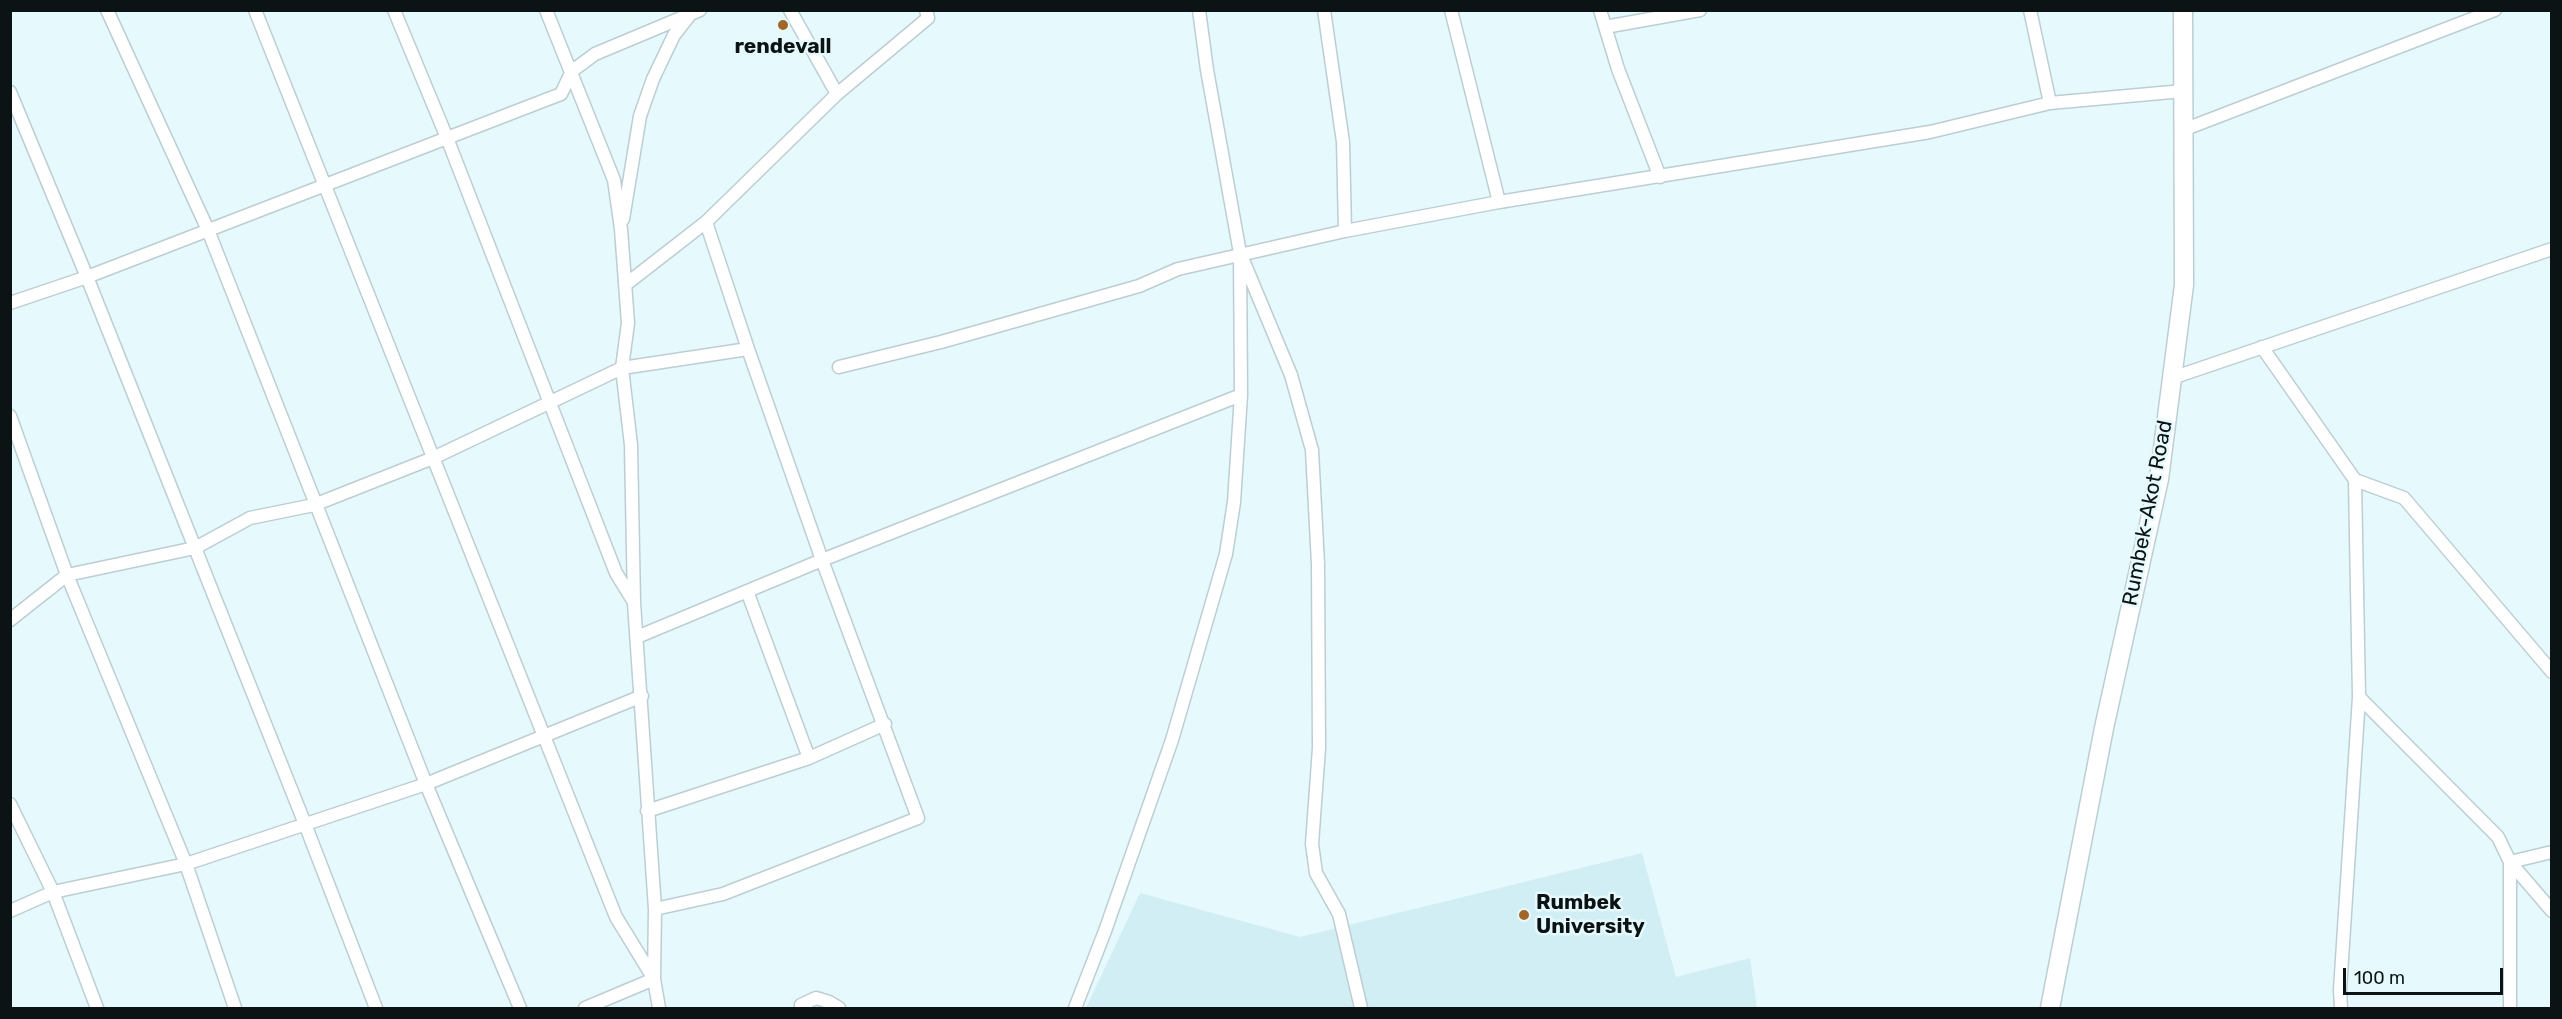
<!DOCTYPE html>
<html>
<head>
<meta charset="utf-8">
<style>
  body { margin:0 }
  #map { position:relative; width:2562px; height:1019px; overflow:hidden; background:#e6f9fd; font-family:Rubik,sans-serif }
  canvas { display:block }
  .frame { position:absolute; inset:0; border:12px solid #0c1314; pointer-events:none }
  .scale { position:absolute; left:2343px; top:968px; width:160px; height:27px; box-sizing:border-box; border:3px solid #0c1314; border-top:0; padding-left:8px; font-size:18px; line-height:21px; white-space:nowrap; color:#0c1314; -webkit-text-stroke:4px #e6f9fd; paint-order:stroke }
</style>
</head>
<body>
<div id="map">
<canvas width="2562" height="1019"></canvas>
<div class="frame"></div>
<div class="scale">100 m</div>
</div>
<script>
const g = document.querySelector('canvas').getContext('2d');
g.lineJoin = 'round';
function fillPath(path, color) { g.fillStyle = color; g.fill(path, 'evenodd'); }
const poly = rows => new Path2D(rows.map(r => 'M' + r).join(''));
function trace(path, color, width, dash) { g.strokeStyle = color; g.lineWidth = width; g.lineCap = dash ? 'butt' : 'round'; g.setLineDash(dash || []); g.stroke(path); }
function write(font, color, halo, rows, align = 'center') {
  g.font = font + ' Rubik,sans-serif'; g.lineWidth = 5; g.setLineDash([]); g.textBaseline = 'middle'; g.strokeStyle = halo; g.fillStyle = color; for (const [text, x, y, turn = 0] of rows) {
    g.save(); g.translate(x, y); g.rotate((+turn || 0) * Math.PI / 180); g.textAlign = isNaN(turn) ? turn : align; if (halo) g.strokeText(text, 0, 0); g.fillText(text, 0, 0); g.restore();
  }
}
fillPath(poly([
  [1642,853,1676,977,1750,958,1757,1008,1086,1008,1140,893,1300,937]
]), '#d2eef5');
const street = poly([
  [107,10,208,230,426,784,520,1008],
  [255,10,616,917,654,979,585,1008],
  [394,10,447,138,616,573,634,602],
  [546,10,614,180,621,229,628,323,622,368,631,445,634,603,655,909,654,979,659,1008],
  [790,10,837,94],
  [1324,10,1343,142,1345,231],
  [1451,10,1499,202],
  [1600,10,1618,69,1660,177],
  [2030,10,2050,103],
  [1605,27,1700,10],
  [10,92,87,277,305,824,376,1008],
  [2183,130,2495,10],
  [623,219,640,116,653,79,674,35,689,16],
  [1243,260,1291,375,1312,450,1318,564,1319,748,1312,844,1316,873,1339,914,1361,1008],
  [625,285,706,222,837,94,928,18,926,10],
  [10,303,87,277,561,94,572,71,595,54,700,10],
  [2262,347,2355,480,2359,697,2340,990,2341,1008],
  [839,367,941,342,1139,286,1178,269,1345,231,1499,202,1930,132,2050,103,2183,91],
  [2172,378,2552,249],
  [10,416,67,575,186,864,235,1008],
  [2355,480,2404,498,2552,672],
  [747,591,809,758],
  [10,620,67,575,195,548,250,518,314,505,433,458,622,368,748,349],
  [637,637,822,560,1241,395],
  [2359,697,2498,837,2510,862,2552,911],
  [10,804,53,892,97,1008],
  [647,811,809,758,885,724],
  [655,909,723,894,918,818,822,560,748,349,706,222],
  [10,911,53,892,186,864,426,784,642,696],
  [801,1008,801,1005,816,998,829,1002,839,1008],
  [1075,1008,1105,931,1172,740,1226,554,1234,502,1241,395,1240,253,1207,70,1199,10],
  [2510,1008,2510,862,2552,852]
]);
const primary = poly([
  [2050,1008,2104,728,2159,479,2184,285,2183,10]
]);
trace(street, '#bcced3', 15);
trace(primary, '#bcced3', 21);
trace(street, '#fff', 12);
trace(primary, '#fff', 18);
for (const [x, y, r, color] of [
  [783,25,6,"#a26628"],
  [1524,915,6,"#a26628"]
]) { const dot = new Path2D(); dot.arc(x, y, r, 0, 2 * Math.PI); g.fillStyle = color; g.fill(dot); trace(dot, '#e6f9fd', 2); }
write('bold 21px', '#0c1314', '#e6f9fd', [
  ["rendevall",783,47],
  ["Rumbek",1536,903,"left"],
  ["University",1536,927,"left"]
]);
write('21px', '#0c1314', '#e6f9fd', [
  ["Rumbek-Akot Road",2148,513,-79]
]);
</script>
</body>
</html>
